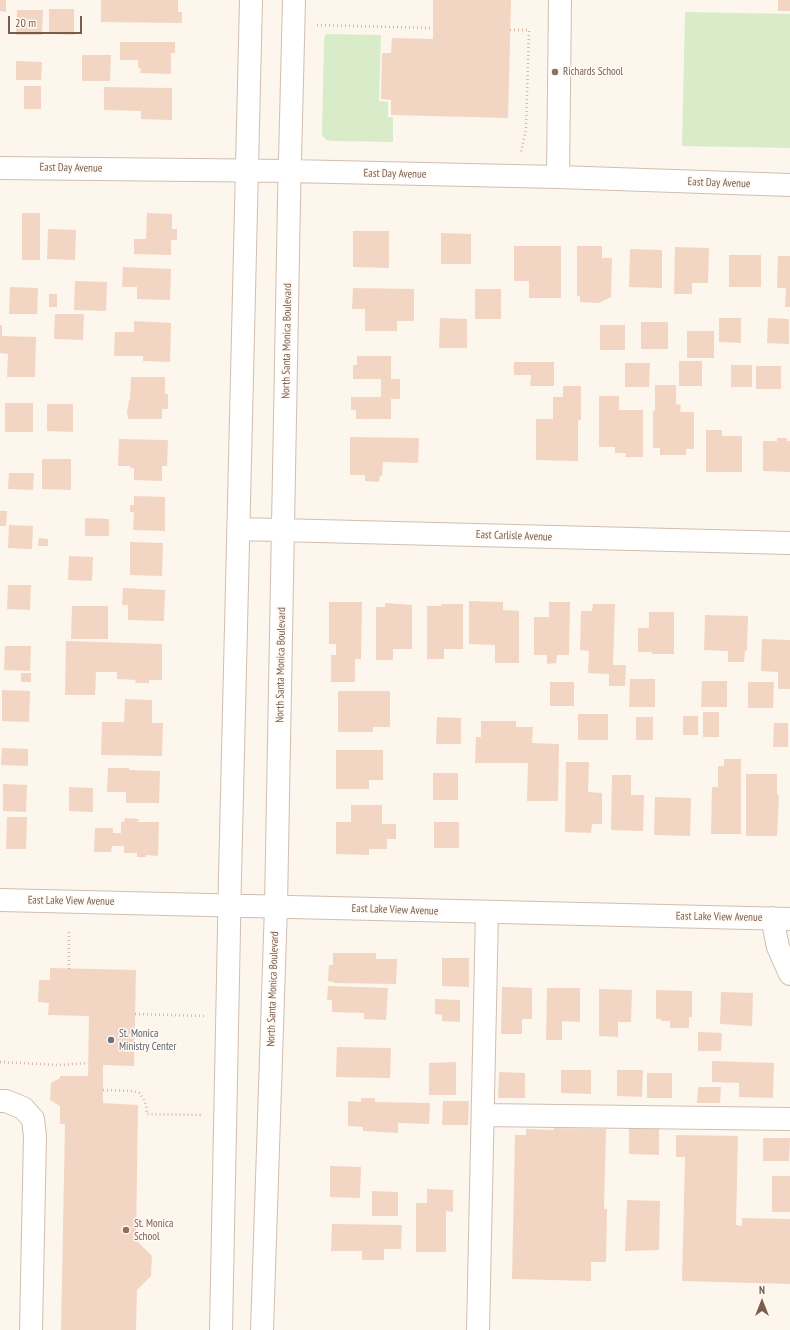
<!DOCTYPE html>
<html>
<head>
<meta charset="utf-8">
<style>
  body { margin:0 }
  #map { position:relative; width:790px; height:1330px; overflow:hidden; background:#fdf6ec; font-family:"PT Sans Narrow",sans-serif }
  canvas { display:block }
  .north { position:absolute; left:742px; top:1282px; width:40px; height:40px; -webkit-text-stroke:3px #fffaf3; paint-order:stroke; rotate:0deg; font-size:11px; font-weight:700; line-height:16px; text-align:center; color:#7a5c4d }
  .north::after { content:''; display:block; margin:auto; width:14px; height:18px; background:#7a5c4d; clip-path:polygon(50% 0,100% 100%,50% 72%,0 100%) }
  .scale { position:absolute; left:8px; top:16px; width:74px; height:18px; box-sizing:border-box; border:2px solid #7a5c4d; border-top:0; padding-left:5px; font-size:12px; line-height:14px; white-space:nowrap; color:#7a5c4d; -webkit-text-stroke:3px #fffaf3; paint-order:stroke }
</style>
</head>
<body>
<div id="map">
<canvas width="790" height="1330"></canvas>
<div class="north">N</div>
<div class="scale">20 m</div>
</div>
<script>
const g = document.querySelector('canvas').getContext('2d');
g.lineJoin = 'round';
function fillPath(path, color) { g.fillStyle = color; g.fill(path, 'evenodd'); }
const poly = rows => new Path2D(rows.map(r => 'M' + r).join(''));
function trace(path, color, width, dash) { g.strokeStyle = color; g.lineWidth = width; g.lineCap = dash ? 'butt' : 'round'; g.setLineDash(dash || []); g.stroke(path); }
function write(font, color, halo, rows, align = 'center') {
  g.font = font + ' "PT Sans Narrow",sans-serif'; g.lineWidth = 3; g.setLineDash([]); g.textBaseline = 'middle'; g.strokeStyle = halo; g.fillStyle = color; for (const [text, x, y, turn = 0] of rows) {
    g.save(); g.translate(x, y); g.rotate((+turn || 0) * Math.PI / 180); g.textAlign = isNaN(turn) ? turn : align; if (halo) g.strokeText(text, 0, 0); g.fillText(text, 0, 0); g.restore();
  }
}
fillPath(poly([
  [685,12,790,14,790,148,682,146],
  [326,34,381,35,379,101,388,102,388,117,393,117,393,142,332,141,326,140,322,135,324,39]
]), '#d8ecc9');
fillPath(poly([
  [0,0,6,0,6,12,0,11],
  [101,0,178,0,178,12,182,12,182,23,101,22],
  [433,0,511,0,508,118,391,115,391,100,381,99,382,53,391,53,392,38,433,39],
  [778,0,790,0,790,11,778,11],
  [49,9,74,9,74,35,49,34],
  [17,10,43,10,42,35,16,35],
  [120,42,175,42,175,53,171,53,171,74,140,73,141,68,138,68,138,60,120,60],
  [82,55,111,55,110,81,82,81],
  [16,61,42,62,41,80,16,80],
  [24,86,41,86,41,109,24,109],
  [104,87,172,88,172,120,141,119,141,111,104,110],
  [22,213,40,213,40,260,22,260],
  [147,213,172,214,172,229,177,229,177,240,171,240,171,255,134,254,134,239,146,239],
  [48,229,76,230,75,260,47,259],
  [353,231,389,231,389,268,353,267],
  [441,233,471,234,471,264,441,264],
  [514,246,561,246,561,298,529,298,529,281,514,281],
  [577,246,602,246,602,258,612,258,611,297,599,303,580,302,580,296,577,296],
  [675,247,709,248,708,283,692,283,692,294,674,294],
  [630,249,662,250,662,288,629,287],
  [729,255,761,255,761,287,729,287],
  [778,256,790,256,790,307,785,307,786,288,777,288],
  [123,267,171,269,170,300,137,299,137,287,122,287],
  [75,281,107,282,106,311,74,310],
  [10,287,38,288,37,314,9,314],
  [353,288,414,289,414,321,397,321,397,331,365,331,365,309,352,309],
  [475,289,501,289,501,319,475,319],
  [49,294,57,294,57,307,49,307],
  [55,314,84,314,83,340,54,339],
  [440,318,467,319,467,348,439,348],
  [719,318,741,318,741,343,719,342],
  [768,318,789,319,789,344,767,343],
  [134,321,171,323,170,362,143,361,143,356,114,356,115,332,134,332],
  [641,322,668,322,668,349,641,349],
  [0,325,2,325,2,336,36,337,35,377,7,377,8,354,0,353],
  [600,325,625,325,625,350,600,350],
  [687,331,714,331,714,358,687,358],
  [357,356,391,356,391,379,400,379,400,399,391,399,391,419,356,419,356,410,351,410,351,397,381,397,381,379,353,379,353,365,357,365],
  [679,361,702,361,702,386,679,386],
  [514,362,554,362,554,386,530,386,531,375,514,375],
  [625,363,650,363,649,387,625,387],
  [731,365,752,365,752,387,731,387],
  [756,366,781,366,781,389,756,389],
  [131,377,165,377,165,394,168,394,168,409,162,409,162,419,128,419,127,412,129,400,130,400],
  [655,385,676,385,676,404,681,405,680,412,694,412,694,449,686,449,686,455,660,455,660,448,653,448,653,411,655,411],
  [563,386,581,386,581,420,578,420,578,461,536,460,536,419,553,419,553,397,563,397],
  [599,396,619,396,619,410,643,410,643,457,625,457,626,453,615,453,615,447,599,447],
  [5,403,33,403,33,432,5,432],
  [47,404,73,404,73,432,47,431],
  [706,430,722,430,722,436,742,436,742,472,706,472],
  [350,437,419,438,418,463,383,462,382,476,380,476,379,482,365,481,365,475,350,475],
  [777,438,787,438,787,441,790,441,790,472,763,471,763,441,777,441],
  [119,439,168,440,167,466,162,466,162,481,134,480,134,468,130,468,130,466,118,466],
  [42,459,71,459,71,490,42,489],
  [9,473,34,473,33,490,8,489],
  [134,496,165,497,165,531,133,530,134,512,130,512,130,505,134,505],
  [0,511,7,511,6,526,0,526],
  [85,518,109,519,109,536,85,536],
  [9,525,33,526,32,549,8,548],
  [39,538,48,539,48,546,38,546],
  [130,542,163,543,162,576,130,575],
  [69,556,93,557,92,581,68,580],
  [8,585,31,585,30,610,7,609],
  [123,588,165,590,164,621,128,620,128,605,122,605],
  [469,601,503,602,503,610,519,611,519,663,495,663,495,645,469,644],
  [329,602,362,602,361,659,355,659,355,682,331,682,331,655,336,655,336,644,329,644],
  [549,602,570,602,569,655,557,655,556,663,547,664,547,655,534,655,534,617,549,617],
  [385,603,412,605,412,649,393,649,393,660,376,660,376,607,385,607],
  [441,604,463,604,463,649,444,649,444,659,427,659,427,606,441,606],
  [593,604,615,604,613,665,626,665,625,686,609,686,609,674,588,673,589,651,580,650,581,611,592,611],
  [72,606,108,606,108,639,71,639],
  [649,612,674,612,674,654,652,654,652,652,638,652,638,628,649,628],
  [705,615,748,616,747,650,745,651,744,662,728,662,728,651,704,650],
  [762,639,790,640,790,689,778,689,778,672,761,671],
  [66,641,162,644,162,680,149,680,149,683,135,683,136,680,117,679,117,672,96,672,95,695,65,695],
  [5,646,31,646,30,671,4,670],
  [21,673,31,673,31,682,21,682],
  [630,679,655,679,655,707,629,707],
  [702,681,727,681,727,707,701,707],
  [550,682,574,682,574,706,550,706],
  [748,682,774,682,773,708,748,708],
  [2,690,30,691,29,722,2,721],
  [338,691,390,691,390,727,373,727,373,732,338,732],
  [125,699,152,700,152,723,163,723,162,756,101,755,102,722,124,722],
  [703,712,719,712,719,737,703,737],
  [578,714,608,714,608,740,578,740],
  [683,716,698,716,698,735,683,735],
  [437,717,461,718,461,744,436,744],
  [636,717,653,717,653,740,636,740],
  [481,721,516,721,516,727,533,727,532,743,559,744,558,801,527,801,528,763,475,763,476,737,481,737],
  [774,723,788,723,788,747,773,747],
  [2,748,28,749,28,766,1,765],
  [336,750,383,750,383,780,369,780,369,789,336,789],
  [724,759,741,759,741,834,711,834,712,787,718,787,718,766,724,766],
  [566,762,589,762,588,792,602,793,602,824,592,824,591,833,565,832],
  [108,768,129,768,129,770,160,771,159,803,126,803,126,792,107,792],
  [433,773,458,773,458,800,433,800],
  [746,774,777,774,777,795,779,795,777,836,746,836],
  [612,775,631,775,631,795,644,795,643,831,611,830],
  [3,784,27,785,26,812,3,811],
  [69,787,93,788,93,812,69,811],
  [655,797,691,798,690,836,654,835],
  [351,805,382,805,382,824,396,824,396,839,387,839,387,849,369,849,369,855,336,854,336,822,351,822],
  [7,817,27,817,26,849,6,849],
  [125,818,139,819,138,822,159,822,158,856,146,855,146,857,137,857,137,853,124,853,124,846,112,846,111,852,94,852,95,828,113,828,113,833,121,833,121,822,124,822],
  [434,822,459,822,459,848,434,848],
  [333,953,376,953,376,959,397,959,396,984,334,983,334,982,328,981,329,965,333,965],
  [442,958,469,958,469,987,442,986],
  [50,968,136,970,134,1066,103,1065,103,1103,138,1105,136,1242,138,1242,152,1256,151,1276,137,1290,136,1330,61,1330,65,1124,60,1124,60,1106,50,1100,51,1083,60,1078,60,1076,88,1076,89,1016,48,1015,49,1003,38,1002,39,980,50,980],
  [328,986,388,988,386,1020,364,1019,364,1013,332,1012,332,1000,327,1000],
  [502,987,532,988,532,1019,522,1019,522,1034,501,1034],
  [547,988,580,988,580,1022,562,1021,562,1040,546,1040],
  [599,989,632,990,631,1022,618,1022,618,1037,599,1036],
  [656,990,692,991,692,1017,689,1017,689,1028,670,1028,670,1021,661,1021,661,1019,656,1019],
  [721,992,753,993,752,1026,720,1024],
  [435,999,460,1000,460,1022,442,1021,442,1015,435,1014],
  [698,1032,722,1033,721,1051,698,1051],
  [337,1047,391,1048,390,1078,336,1077],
  [712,1061,774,1063,773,1098,739,1097,739,1083,712,1082],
  [456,1062,456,1095,429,1095,429,1063],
  [561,1070,591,1070,591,1094,561,1093],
  [617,1070,643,1070,642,1097,617,1096],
  [499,1072,525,1073,525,1098,498,1098],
  [647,1073,672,1073,672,1098,647,1098],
  [698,1087,721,1087,720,1103,697,1103],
  [361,1098,375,1098,375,1102,430,1103,429,1124,398,1123,398,1133,363,1131,363,1127,348,1126,348,1101,361,1102],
  [443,1101,469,1101,468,1125,442,1125],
  [554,1128,606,1129,604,1209,607,1209,606,1262,591,1262,591,1281,512,1279,515,1135,526,1135,526,1129,554,1130],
  [629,1128,659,1128,659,1155,629,1154],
  [676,1135,738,1136,736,1225,742,1226,742,1218,790,1219,790,1284,682,1281,685,1157,676,1157],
  [763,1138,790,1138,789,1161,763,1161],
  [330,1166,361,1167,360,1198,330,1197],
  [772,1176,790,1176,790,1212,772,1212],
  [427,1189,453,1190,453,1212,446,1211,446,1252,416,1252,416,1203,427,1203],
  [372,1191,398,1192,398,1216,372,1216],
  [627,1200,660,1201,659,1250,625,1251],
  [332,1224,402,1225,401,1249,384,1249,384,1260,362,1260,362,1251,331,1251]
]), '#f3d5c3');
const minor = poly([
  [0,168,290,171,558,177,790,185],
  [558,177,560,0],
  [239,529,790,543],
  [0,900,790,919],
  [772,918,778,947,790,974],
  [0,1101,6,1101,23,1108,33,1119,35,1136,31,1330],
  [483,1115,790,1119],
  [221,1330,230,877,251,0],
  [262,1330,276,906,289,200,294,0],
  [478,1330,487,912]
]);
trace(minor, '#d1beb0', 24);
trace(poly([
  [317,25,433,28],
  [510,30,529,30,526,129,521,152],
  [69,969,69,931],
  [135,1014,205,1016],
  [0,1062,60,1065,88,1063],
  [103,1090,133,1091,139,1093,143,1098,146,1105,147,1114,201,1115]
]), '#d9b8a5', 2.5, [1, 3]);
trace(minor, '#fff', 22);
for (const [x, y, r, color] of [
  [555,72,4,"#8d6e63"],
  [111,1040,4,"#6b7280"],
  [126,1230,4,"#8d6e63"]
]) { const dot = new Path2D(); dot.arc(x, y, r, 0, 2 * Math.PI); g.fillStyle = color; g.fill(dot); trace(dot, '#fffaf3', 1.5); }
write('11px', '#785e54', '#fffaf3', [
  ["Richards School",563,72],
  ["St. Monica",134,1224],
  ["School",134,1237]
], 'left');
write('11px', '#7a5c4d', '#fffaf3', [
  ["East Day Avenue",71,168,1],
  ["East Day Avenue",395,174,1],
  ["East Day Avenue",719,183,2],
  ["North Santa Monica Boulevard",287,341,-89],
  ["East Carlisle Avenue",514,536,2],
  ["North Santa Monica Boulevard",281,665,-89],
  ["East Lake View Avenue",71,901,1],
  ["East Lake View Avenue",395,910,2],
  ["East Lake View Avenue",719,917,1],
  ["North Santa Monica Boulevard",273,989,-88]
]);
write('11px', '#5b616d', '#fffaf3', [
  ["St. Monica",119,1034],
  ["Ministry Center",119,1047]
], 'left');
</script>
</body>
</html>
